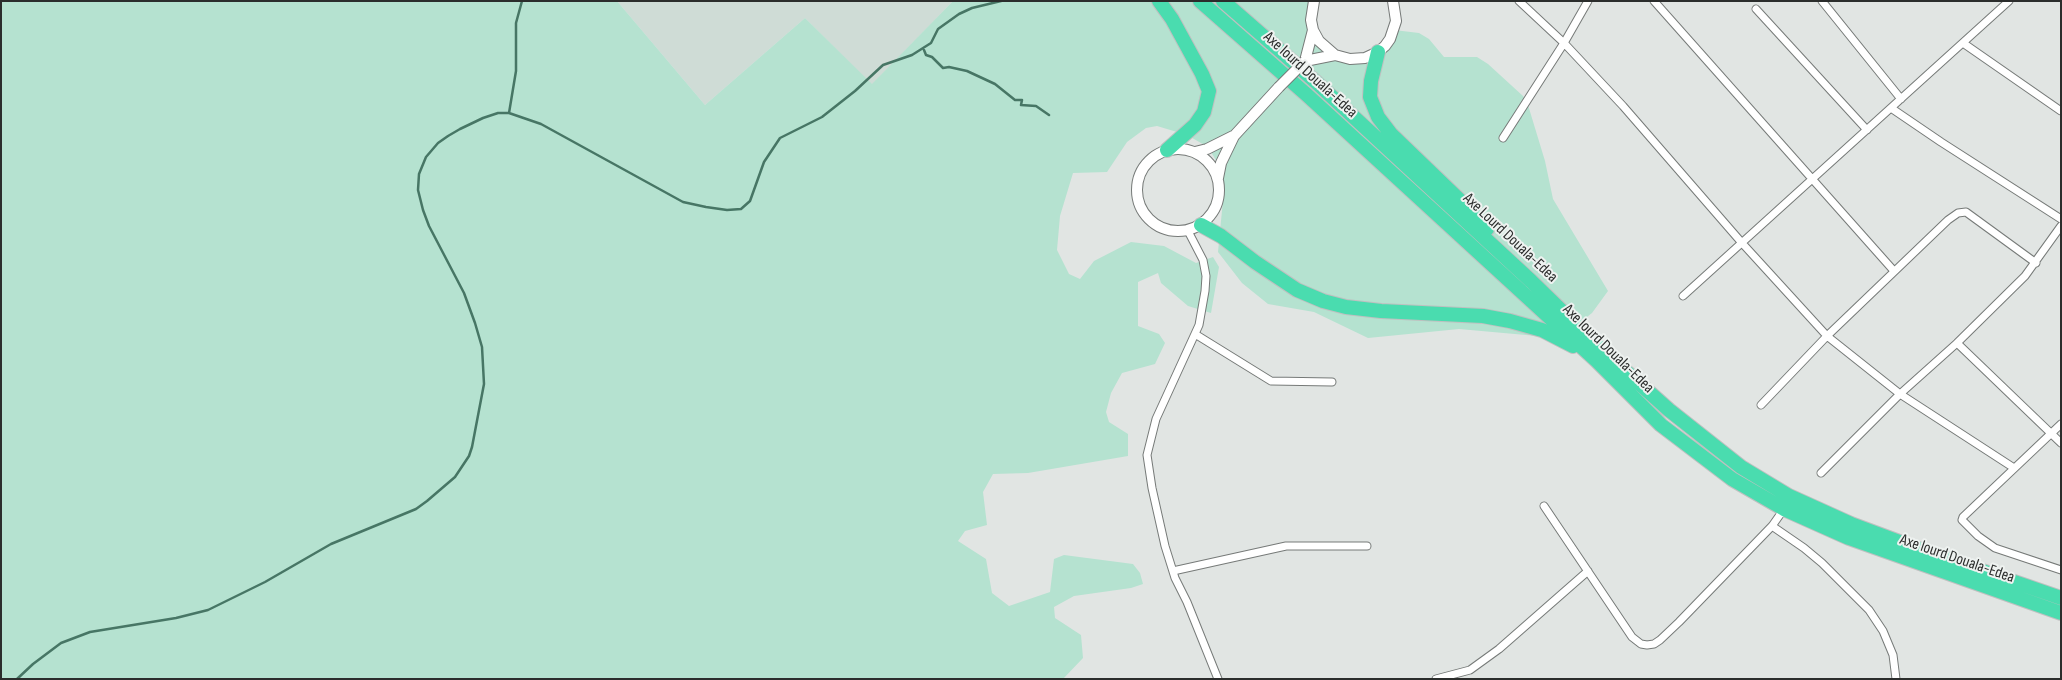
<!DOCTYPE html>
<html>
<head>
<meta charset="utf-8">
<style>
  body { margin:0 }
  #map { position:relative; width:2062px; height:680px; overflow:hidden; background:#e1e5e3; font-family:"Sofia Sans Condensed",sans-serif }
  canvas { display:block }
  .frame { position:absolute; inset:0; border:2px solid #2b2d2c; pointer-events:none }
</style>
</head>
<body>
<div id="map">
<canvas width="2062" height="680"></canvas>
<div class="frame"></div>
</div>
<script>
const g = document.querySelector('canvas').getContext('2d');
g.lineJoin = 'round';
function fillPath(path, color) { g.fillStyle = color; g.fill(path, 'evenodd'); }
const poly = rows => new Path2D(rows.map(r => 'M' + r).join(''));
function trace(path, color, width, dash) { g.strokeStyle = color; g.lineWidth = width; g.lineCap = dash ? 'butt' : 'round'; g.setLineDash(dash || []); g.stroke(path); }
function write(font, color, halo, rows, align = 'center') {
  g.font = font + ' "Sofia Sans Condensed",sans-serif'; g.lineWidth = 4; g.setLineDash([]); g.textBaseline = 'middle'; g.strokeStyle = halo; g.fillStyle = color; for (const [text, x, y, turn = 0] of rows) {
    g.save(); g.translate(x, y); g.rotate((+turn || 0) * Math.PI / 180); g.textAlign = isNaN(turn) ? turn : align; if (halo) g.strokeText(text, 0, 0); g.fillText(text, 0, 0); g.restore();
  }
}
fillPath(poly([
  [617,1,953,1,872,85,805,18,705,105]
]), '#cfdcd6');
fillPath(poly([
  [1,1,617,1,705,105,805,18,872,84,953,1,1314,1,1312,8,1319,41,1350,59,1378,52,1394,30,1419,33,1429,39,1444,57,1477,57,1488,64,1523,96,1528,105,1545,161,1553,199,1608,291,1592,313,1559,339,1538,330,1537,336,1459,329,1368,338,1314,312,1268,304,1242,283,1218,252,1223,200,1222,178,1220,167,1208,147,1187,135,1157,126,1146,128,1127,142,1107,172,1073,173,1060,216,1057,250,1069,274,1080,279,1094,261,1131,242,1164,246,1196,263,1213,257,1219,267,1211,313,1188,306,1161,283,1158,273,1138,282,1138,326,1159,334,1165,343,1155,364,1122,373,1111,393,1106,412,1109,422,1128,434,1128,456,1028,473,993,474,983,492,987,525,965,531,958,541,986,559,992,593,1009,606,1050,592,1054,559,1064,555,1133,564,1140,573,1143,584,1131,588,1074,596,1054,607,1055,618,1081,635,1083,658,1063,679,1,679]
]), '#b5e2d0');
trace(poly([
  [924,50,926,55,932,57,943,68,949,67,967,71,995,84,1015,100,1022,100,1021,105,1036,106,1049,115],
  [509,113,516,71,516,23,522,1],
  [17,679,33,664,61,643,90,632,176,618,208,610,265,582,331,544,416,509,427,501,455,477,469,456,472,447,484,384,482,347,475,323,464,293,429,226,423,210,418,190,419,174,426,157,438,143,448,136,460,129,483,118,498,113,509,113,541,124,683,202,706,207,727,210,741,209,750,201,764,162,780,138,822,117,855,91,883,65,912,55,931,43,938,29,959,14,972,8,1001,1]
]), '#477665', 2.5);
const street = poly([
  [1519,1,1564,43,1623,106,1742,243,1827,336,1900,394,2014,468],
  [1654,1,1894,271],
  [1822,1,1901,99],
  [1756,9,1867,130],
  [1963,43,2061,111],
  [1891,108,1941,142,2061,219],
  [1503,138,1564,43,1588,1],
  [1188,231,1203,260,1206,276,1205,291,1199,325,1156,419,1147,455,1152,488,1165,546,1175,578,1187,602,1218,679],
  [1683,296,2009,1],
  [1195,334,1271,381,1332,382],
  [1957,343,2061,443],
  [1761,405,1827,336,1948,220,1958,213,1966,212,2036,263],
  [2061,424,1963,517,1962,520,1978,536,1995,548,2061,570],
  [1821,473,1900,394,1957,343,2025,276,2061,226],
  [1544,506,1632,637,1641,644,1647,645,1654,644,1660,640,1679,622,1772,526,1784,509],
  [1772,526,1804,548,1822,563,1869,610,1883,631,1893,655,1896,679],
  [1173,571,1286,546,1367,546],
  [1436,679,1470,670,1499,649,1588,571]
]);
const secondary = poly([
  [1314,1,1311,20,1313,30,1319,41,1335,55,1350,59,1365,58,1378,52,1385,46,1390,39,1396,21,1393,1],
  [1305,61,1313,30],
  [1305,61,1335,55],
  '1137 190a41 41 0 1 1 82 0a41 41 0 1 1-82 0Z',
  [1195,152,1207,149,1233,136],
  [1218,178,1221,163,1234,136,1279,87]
]);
const highway = poly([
  [1159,1,1172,19,1202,74,1209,91,1204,112,1195,125,1167,150],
  [1200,1,1307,95,1596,360,1661,425,1732,479,1784,509,1849,538,2061,613],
  [1223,1,1317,83,1531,281,1604,352,1669,410,1741,467,1789,496,1851,524,1913,547,2061,598],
  [1378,52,1371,81,1370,97,1378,117,1391,134,1471,211,1487,229],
  [1201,225,1221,236,1255,262,1297,290,1323,301,1346,307,1381,311,1483,316,1510,321,1542,330,1573,346]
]);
trace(street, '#767a78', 9);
trace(secondary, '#767a78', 12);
trace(highway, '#bfc0c0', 16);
trace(street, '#fff', 7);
trace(secondary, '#fff', 10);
trace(highway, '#4adcaf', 14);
const secondaryBridge = poly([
  [1279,87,1305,61]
]);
trace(secondaryBridge, '#767a78', 12, []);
trace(secondaryBridge, '#fff', 10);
write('16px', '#2b2d2c', '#eef2f0', [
  ["Axe lourd Douala-Edea",1310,75,42],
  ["Axe Lourd Douala-Edea",1510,238,43],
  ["Axe lourd Douala-Edea",1608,349,44],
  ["Axe lourd Douala-Edea",1957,559,19]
]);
</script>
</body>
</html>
